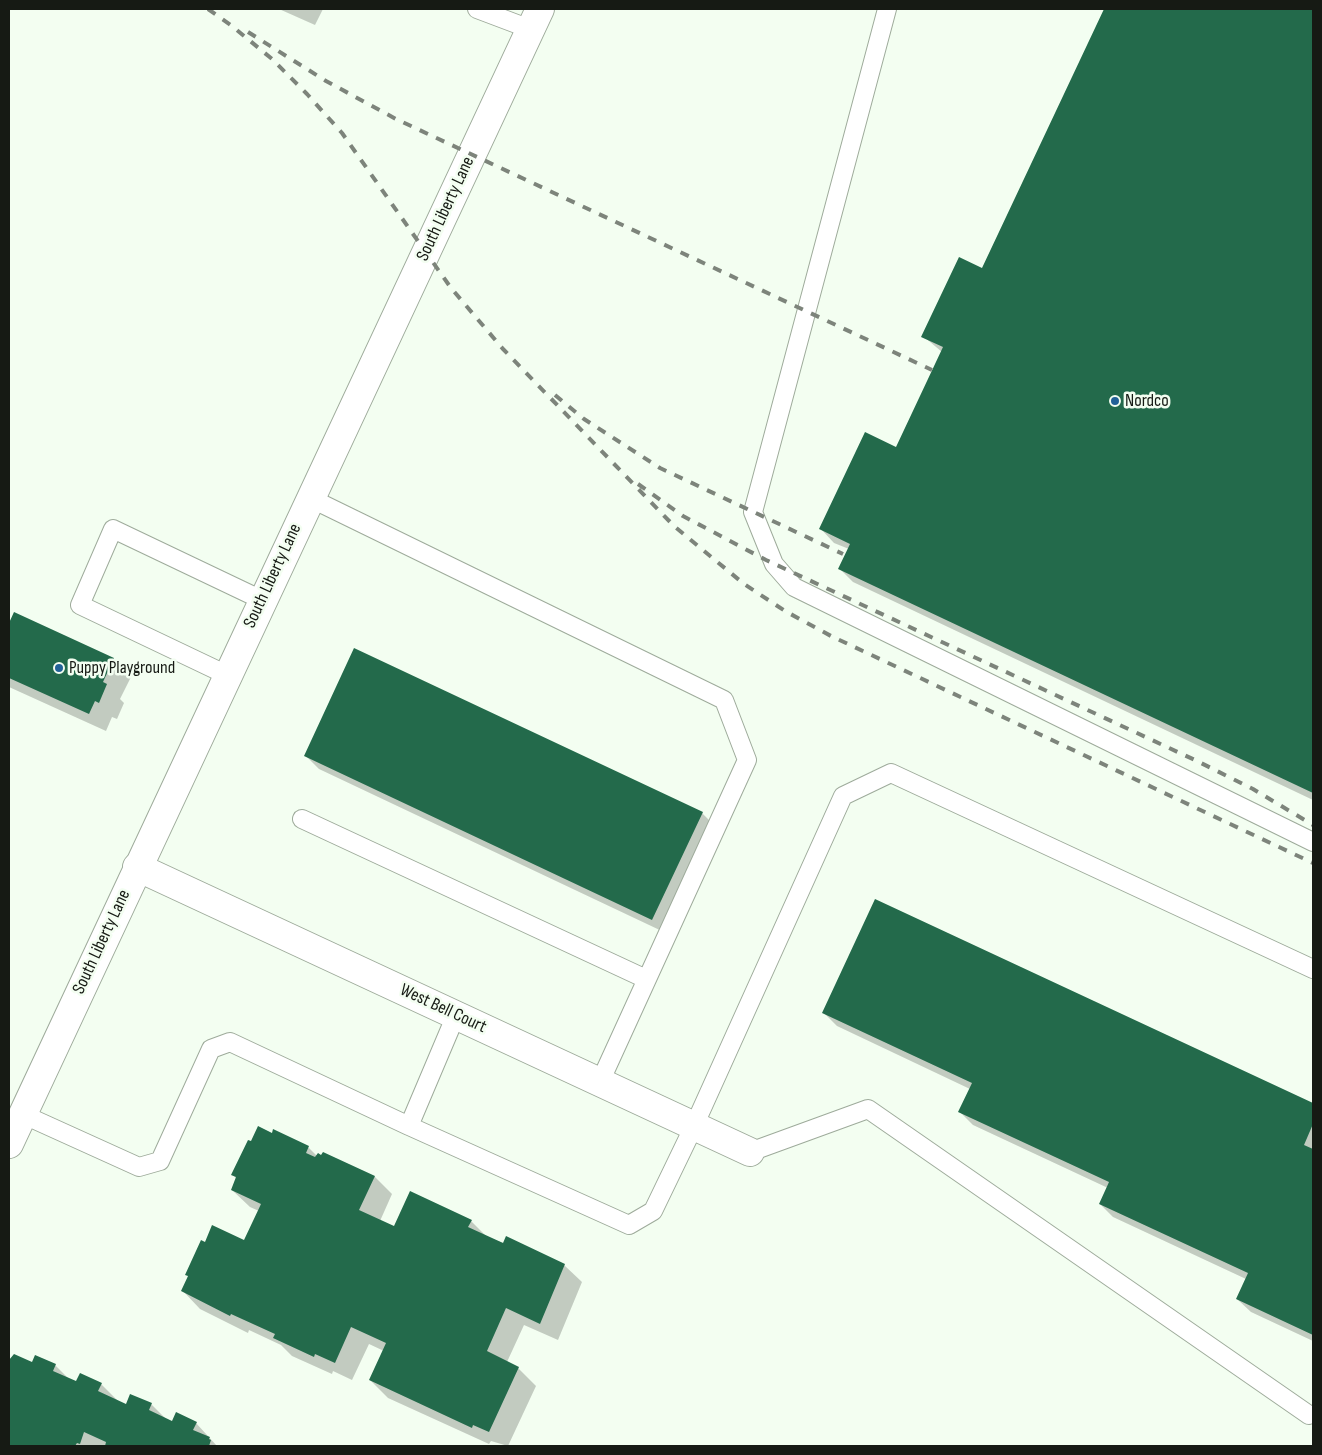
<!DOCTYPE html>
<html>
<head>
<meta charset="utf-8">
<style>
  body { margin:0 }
  #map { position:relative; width:1322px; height:1455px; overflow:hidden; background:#f3fef1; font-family:"Sofia Sans Condensed",sans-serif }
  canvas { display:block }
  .frame { position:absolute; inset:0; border:10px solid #161a14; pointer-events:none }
</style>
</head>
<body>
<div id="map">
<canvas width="1322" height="1455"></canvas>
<div class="frame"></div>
</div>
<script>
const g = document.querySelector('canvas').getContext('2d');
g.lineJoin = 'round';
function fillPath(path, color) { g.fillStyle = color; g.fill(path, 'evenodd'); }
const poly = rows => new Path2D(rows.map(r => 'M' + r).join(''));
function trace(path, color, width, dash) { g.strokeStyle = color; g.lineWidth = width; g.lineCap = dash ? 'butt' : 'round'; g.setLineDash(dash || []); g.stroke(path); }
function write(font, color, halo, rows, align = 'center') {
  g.font = font + ' "Sofia Sans Condensed",sans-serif'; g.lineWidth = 5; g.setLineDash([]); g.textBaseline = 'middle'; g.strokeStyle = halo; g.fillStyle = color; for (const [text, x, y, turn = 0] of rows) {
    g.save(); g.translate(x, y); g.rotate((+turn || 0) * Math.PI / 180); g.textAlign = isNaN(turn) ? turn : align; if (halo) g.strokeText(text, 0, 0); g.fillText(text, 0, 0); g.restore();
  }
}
fillPath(poly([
  [279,9,323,9,315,25],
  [1105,9,1313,9,1313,800,853,582,840,569,849,549,834,543,821,529,896,448,942,352,923,336,982,269],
  [15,614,113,659,131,677,120,699,124,703,117,719,112,717,106,731,9,687,9,627],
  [305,755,702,813,716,827,666,933,319,769],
  [876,901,1313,1104,1313,1341,1251,1312,1237,1299,1246,1279,1113,1217,1100,1204,1108,1188,973,1125,960,1112,970,1089,837,1026,824,1013],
  [274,1131,309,1148,317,1156,375,1177,392,1194,380,1221,395,1228,471,1221,487,1237,564,1265,582,1282,558,1340,524,1325,507,1362,518,1368,536,1386,508,1446,491,1441,489,1444,388,1398,370,1380,384,1351,369,1344,352,1380,333,1371,332,1374,292,1356,281,1345,249,1330,248,1333,200,1309,183,1291,206,1244,245,1242,259,1211,250,1207,232,1190,237,1179,233,1175,252,1143,272,1134],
  [14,1356,32,1363,55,1365,70,1380,77,1383,101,1384,119,1402,127,1405,151,1404,167,1420,173,1423,196,1423,217,1446,9,1446,9,1366]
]), '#0003');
fillPath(poly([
  [1104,9,1313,9,1313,793,838,569,850,544,819,529,865,432,896,447,943,347,921,337,959,257,982,268],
  [14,612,114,658,103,682,107,684,99,703,95,701,89,714,9,678,9,623],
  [354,648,703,812,652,920,304,756],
  [875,899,1313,1103,1313,1124,1304,1145,1313,1149,1313,1335,1236,1299,1248,1273,1099,1204,1109,1182,958,1112,972,1083,822,1013],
  [258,1126,272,1133,273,1129,309,1146,306,1153,315,1157,318,1153,321,1155,323,1152,375,1176,359,1210,394,1226,410,1191,472,1220,468,1227,503,1243,506,1236,565,1264,540,1324,506,1308,487,1351,519,1367,489,1432,473,1425,472,1428,369,1380,386,1343,351,1327,335,1363,315,1354,314,1357,273,1338,275,1334,231,1314,230,1316,181,1291,188,1276,185,1275,201,1240,205,1242,212,1225,244,1240,261,1204,231,1190,236,1177,231,1175,248,1140,251,1141],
  [14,1354,32,1362,35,1355,56,1364,53,1371,76,1381,80,1373,102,1383,98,1391,126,1404,130,1394,152,1403,149,1410,172,1421,176,1412,197,1422,193,1430,210,1437,209,1439,211,1440,209,1446,105,1446,106,1442,84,1432,80,1444,77,1443,75,1446,9,1446,9,1360]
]), '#236a4b');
const service = poly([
  [477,9,530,29],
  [887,9,753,512,774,564,794,587,1313,842],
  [310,498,724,700,747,760,600,1082],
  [227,675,80,605,113,529,262,600],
  [302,819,646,979],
  [22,1114,139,1167,160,1161,211,1049,230,1042,409,1126,456,1015],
  [409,1126,629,1225,653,1211,694,1126,843,796,891,773,1313,969],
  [750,1152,868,1109,1309,1415]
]);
const minor = poly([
  [137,867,750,1152]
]);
const tertiary = poly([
  [9,1144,540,9]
]);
trace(service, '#9eab9b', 20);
trace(minor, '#9eab9b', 30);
trace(tertiary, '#9eab9b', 30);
trace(service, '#fff', 18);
trace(minor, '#fff', 28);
trace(tertiary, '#fff', 28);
trace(poly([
  [208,9,232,26,272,59,307,94,342,133,451,288,503,349,674,526,744,584,785,611,831,636,1313,863],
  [248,32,326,81,396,119,932,370],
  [555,395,584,419,660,468,843,554],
  [638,484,683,516,766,560,1197,761,1253,789,1313,825]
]), '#7d847b', 4, [9, 9]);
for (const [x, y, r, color] of [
  [1115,401,5,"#226197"],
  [59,668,5,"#226197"]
]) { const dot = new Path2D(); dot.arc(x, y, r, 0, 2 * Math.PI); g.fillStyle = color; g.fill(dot); trace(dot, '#f3fef1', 2); }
write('18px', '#161a14', '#f3fef1', [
  ["South Liberty Lane",446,209,-65],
  ["South Liberty Lane",273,576,-65],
  ["South Liberty Lane",102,942,-65],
  ["West Bell Court",443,1009,25]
]);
write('18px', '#161a14', '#f3fef1', [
  ["Nordco",1125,401],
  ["Puppy Playground",69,668]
], 'left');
</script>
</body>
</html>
